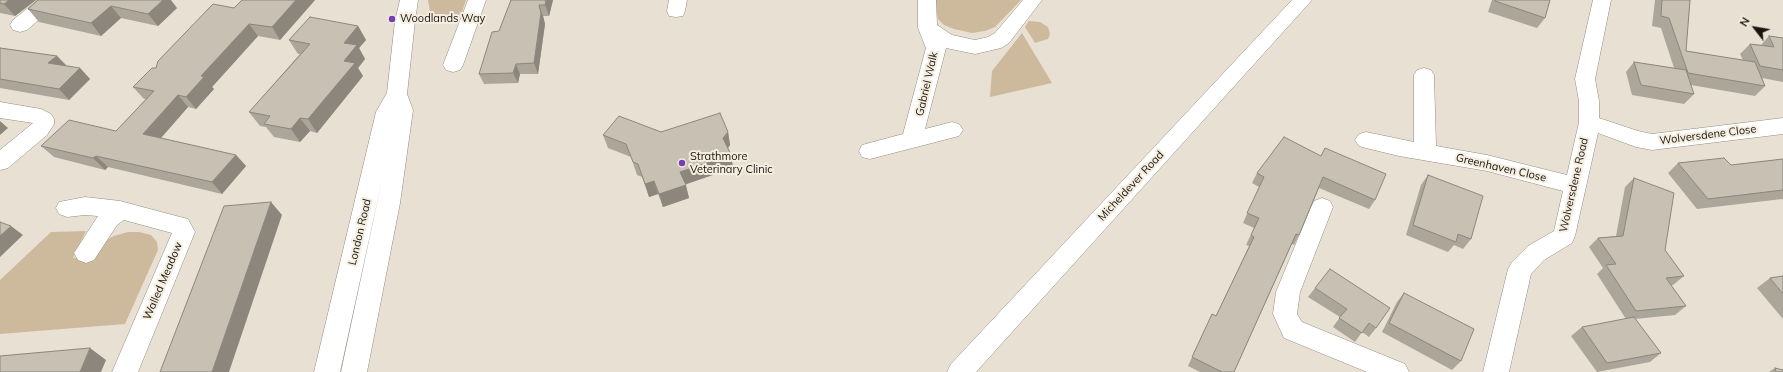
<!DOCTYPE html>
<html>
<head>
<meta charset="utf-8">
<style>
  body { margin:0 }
  #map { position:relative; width:1783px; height:372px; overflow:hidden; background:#e8e0d2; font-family:Mulish,sans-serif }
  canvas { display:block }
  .north { position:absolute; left:1735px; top:8px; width:40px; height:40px; -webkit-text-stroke:3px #f5eddf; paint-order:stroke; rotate:301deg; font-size:11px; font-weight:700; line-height:16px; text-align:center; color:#181510 }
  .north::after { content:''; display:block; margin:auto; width:14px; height:18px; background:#181510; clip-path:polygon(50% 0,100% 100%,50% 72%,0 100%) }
</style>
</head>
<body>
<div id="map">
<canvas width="1783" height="372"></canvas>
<div class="north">N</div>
</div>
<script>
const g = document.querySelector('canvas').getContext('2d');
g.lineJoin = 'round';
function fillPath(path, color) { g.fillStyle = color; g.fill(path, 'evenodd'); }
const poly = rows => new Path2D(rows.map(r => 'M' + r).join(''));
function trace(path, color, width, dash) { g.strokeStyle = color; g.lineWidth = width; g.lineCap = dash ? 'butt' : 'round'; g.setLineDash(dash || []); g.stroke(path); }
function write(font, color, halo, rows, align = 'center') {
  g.font = font + ' Mulish,sans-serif'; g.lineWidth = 4; g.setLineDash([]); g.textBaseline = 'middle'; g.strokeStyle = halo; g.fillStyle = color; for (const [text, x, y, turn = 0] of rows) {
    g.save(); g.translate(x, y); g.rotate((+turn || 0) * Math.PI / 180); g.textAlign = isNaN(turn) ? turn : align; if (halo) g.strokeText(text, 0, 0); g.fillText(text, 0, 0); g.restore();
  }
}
fillPath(poly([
  [428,0,466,0,461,15,446,20,434,18,430,12],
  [935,0,1021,0,995,27,985,31,972,33,954,29,944,25,938,19],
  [1029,21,1040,22,1048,27,1050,34,1048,39,1035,43,1025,27],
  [1022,33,1052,83,990,97,992,71],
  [86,231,73,258,96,256,106,240,114,236,128,232,139,232,151,235,157,242,158,250,125,324,0,334,0,280,51,232]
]), '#cdba9c');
const minor = poly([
  [38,0,59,0,57,4,27,30,20,32,13,30,10,25,13,20,38,0],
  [400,0,418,0,415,21,407,94,413,110,400,203,367,372,341,372,382,180,340,372,314,372,376,112,387,93,395,21,400,0],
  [468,0,486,0,463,65,460,70,453,72,446,70,443,65,468,0],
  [669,0,687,0,685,11,683,16,676,17,669,16,667,11,669,0],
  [918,0,936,0,937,25,952,35,975,40,988,37,995,33,1023,0,1042,0,1009,43,1001,48,975,54,946,48,925,129,952,122,959,124,963,130,959,136,870,159,862,157,859,151,862,145,903,134,926,48,918,28,918,0],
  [1292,0,1312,0,976,372,947,372,951,364,1292,0],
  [1593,0,1611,0,1595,79,1599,101,1599,118,1638,131,1652,134,1783,118,1783,134,1652,150,1636,147,1598,133,1575,236,1572,243,1544,260,1531,274,1509,372,1483,372,1508,269,1512,262,1528,246,1554,231,1563,191,1487,171,1399,156,1366,148,1359,146,1355,140,1359,134,1366,132,1414,142,1414,75,1417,70,1424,68,1431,70,1434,75,1436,146,1487,155,1567,175,1579,122,1579,101,1575,79,1593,0],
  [0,102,41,109,51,114,54,119,54,124,47,135,8,168,0,170,0,150,33,123,0,118,0,102],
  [85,197,120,201,180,217,188,219,195,232,138,372,112,372,172,233,124,220,117,225,94,260,86,263,78,260,74,253,98,216,85,215,67,217,59,214,56,208,59,202,85,197],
  [1322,198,1330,201,1333,207,1300,292,1297,314,1302,322,1405,364,1409,372,1367,372,1284,338,1273,314,1276,292,1311,207,1314,201,1322,198]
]);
trace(minor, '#948c80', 1);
fillPath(minor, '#fff');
fillPath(poly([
  [0,0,36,0,15,16,0,13],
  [38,0,177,8,158,26,121,18,101,36,39,22,28,9],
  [242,0,315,0,280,40,258,36,212,87,214,89,196,109,188,107,161,138,236,155,246,166,222,194,108,167,105,170,54,157,41,146,116,131,146,99,144,99,133,87,234,8],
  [511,0,553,0,549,16,543,16,545,24,538,74,520,74,518,83,484,84,479,74,499,31],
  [1492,0,1550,0,1545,18,1537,28,1488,12],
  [1655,0,1690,0,1686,51,1743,60,1740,54,1750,44,1761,45,1769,36,1783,38,1783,82,1762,78,1765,86,1755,96,1691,85,1694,94,1684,104,1632,95,1626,72,1634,62,1674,68,1661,28,1652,26],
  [358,26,366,40,359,48,365,59,358,68,363,76,317,133,310,131,300,142,274,137,266,127,260,126,249,112,300,54,298,54,289,40],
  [0,48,57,56,66,66,80,68,90,79,69,100,0,88],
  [661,132,728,132,730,145,728,148,731,155,733,168,685,184,689,198,663,207,658,194,649,197,642,177,637,175,631,157,608,148,603,135],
  [1325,148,1375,200,1369,209,1319,188,1299,235,1294,245,1292,244,1234,372,1200,372,1188,366,1212,314,1216,316,1249,246,1246,245,1254,228,1243,223,1259,187,1252,183,1257,173,1321,156],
  [1783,159,1783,200,1782,199,1697,209,1668,173,1678,163,1731,165],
  [1428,175,1471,239,1463,249,1454,245,1448,252,1406,235,1421,185],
  [1634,178,1665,250,1684,276,1673,285,1671,285,1686,306,1675,315,1635,319,1661,353,1650,362,1597,372,1571,336,1582,327,1626,319,1597,274,1603,268,1589,247,1598,238,1616,236,1625,187],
  [1783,276,1783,319,1757,288,1770,278],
  [1315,288,1376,328,1369,337,1362,332,1355,342,1333,327,1340,317,1308,297],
  [1404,293,1461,361,1452,370,1382,332,1397,302],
  [1775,368,1783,372,1769,372]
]), '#aca59a');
fillPath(poly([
  [9,0,36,0,15,16,4,4],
  [163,0,171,0,177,8,158,26,148,14],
  [296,0,315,0,280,40,272,27],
  [546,0,553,0,549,16,545,5],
  [539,5,543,16,545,24,538,74,534,63],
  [111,6,121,18,101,36,91,23],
  [249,24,258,36,212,87,214,89,196,109,186,97,201,76],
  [358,26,366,40,359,48,365,59,358,68,363,76,317,133,308,119,344,61,344,43],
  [57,56,67,66,48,63],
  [516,64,520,74,518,83,513,73],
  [80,68,90,79,69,100,59,89],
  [178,95,188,107,154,146,143,134],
  [300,118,310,131,300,142,291,129],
  [0,121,8,128,0,135],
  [728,132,730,145,726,151,723,138],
  [236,155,246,166,222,194,212,182],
  [731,155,733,168,684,185,680,172],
  [96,156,108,167,105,170,93,158],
  [654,181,658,194,649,197,645,184],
  [686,185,689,198,663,207,659,194],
  [271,202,282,215,229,372,212,372],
  [11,226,23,235,0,257,0,236],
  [90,348,106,360,101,372,80,372]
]), '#8c867d');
const building = poly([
  [0,0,9,0,4,4,0,3,0,0],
  [38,0,163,0,148,14,111,6,91,23,28,9,38,0],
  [242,0,296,0,272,27,249,24,201,76,204,77,186,97,178,95,143,134,236,155,212,182,96,156,93,158,41,146,69,120,116,131,154,91,133,87,152,68,156,68,158,61,213,4,234,8,242,0],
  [511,0,546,0,545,5,539,5,541,13,534,63,516,64,513,73,479,74,492,32,499,31,511,0],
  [1495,0,1550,0,1545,18,1495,1,1495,0],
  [1662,0,1690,0,1686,51,1755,62,1765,86,1688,73,1669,18,1661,16,1662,0],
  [310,17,358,26,344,43,357,45,344,61,355,63,308,119,300,118,291,129,264,124,270,116,249,112,310,44,289,40,310,17],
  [1769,36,1783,38,1783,70,1760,66,1750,44,1774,47,1769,36],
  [0,48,57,56,48,63,80,68,59,89,0,79,0,48],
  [1634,62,1686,70,1694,94,1641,85,1634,62],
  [720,113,728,132,723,138,731,155,680,172,686,185,659,194,654,181,645,184,638,164,633,162,626,144,603,135,619,116,661,132,720,113],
  [1284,137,1321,156,1325,148,1386,174,1375,200,1323,177,1299,235,1296,234,1234,372,1222,372,1192,357,1212,314,1216,316,1254,237,1251,235,1259,218,1247,213,1264,177,1257,173,1284,137],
  [1724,158,1731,165,1783,159,1783,190,1708,199,1678,163,1724,158],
  [1428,175,1483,196,1471,239,1458,234,1456,242,1413,225,1428,175],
  [1634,178,1674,193,1665,250,1684,276,1666,278,1686,306,1636,311,1606,265,1616,264,1598,238,1623,236,1634,178],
  [271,202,212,372,160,372,224,206,271,202],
  [0,222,11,226,0,236,0,222],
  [1330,269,1390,308,1376,328,1369,323,1362,333,1339,318,1347,309,1315,288,1330,269],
  [1783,276,1783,294,1770,278,1783,276],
  [1404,293,1474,329,1461,361,1389,323,1404,293],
  [1634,317,1661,353,1607,363,1582,327,1634,317],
  [90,348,80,372,0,372,0,356,90,348],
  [1775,368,1783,370,1783,372,1776,372,1775,368]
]);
fillPath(building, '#c8c0b3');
trace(building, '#8c867d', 1);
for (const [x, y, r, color] of [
  [392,19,4,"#733fb6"],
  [682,163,4,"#733fb6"]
]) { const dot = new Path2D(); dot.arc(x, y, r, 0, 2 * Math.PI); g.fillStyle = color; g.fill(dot); trace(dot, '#f5eddf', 1.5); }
write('11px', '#181510', '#f5eddf', [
  ["Woodlands Way",400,19],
  ["Strathmore",690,157],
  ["Veterinary Clinic",690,170]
], 'left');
write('11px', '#181510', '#f5eddf', [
  ["Gabriel Walk",927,84,-77],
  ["Wolversdene Close",1708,135,-7],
  ["Greenhaven Close",1501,168,13],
  ["Wolversdene Road",1574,185,-77],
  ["Micheldever Road",1131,186,-47],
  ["London Road",360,232,-77],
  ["Walled Meadow",163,281,-67]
]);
</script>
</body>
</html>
